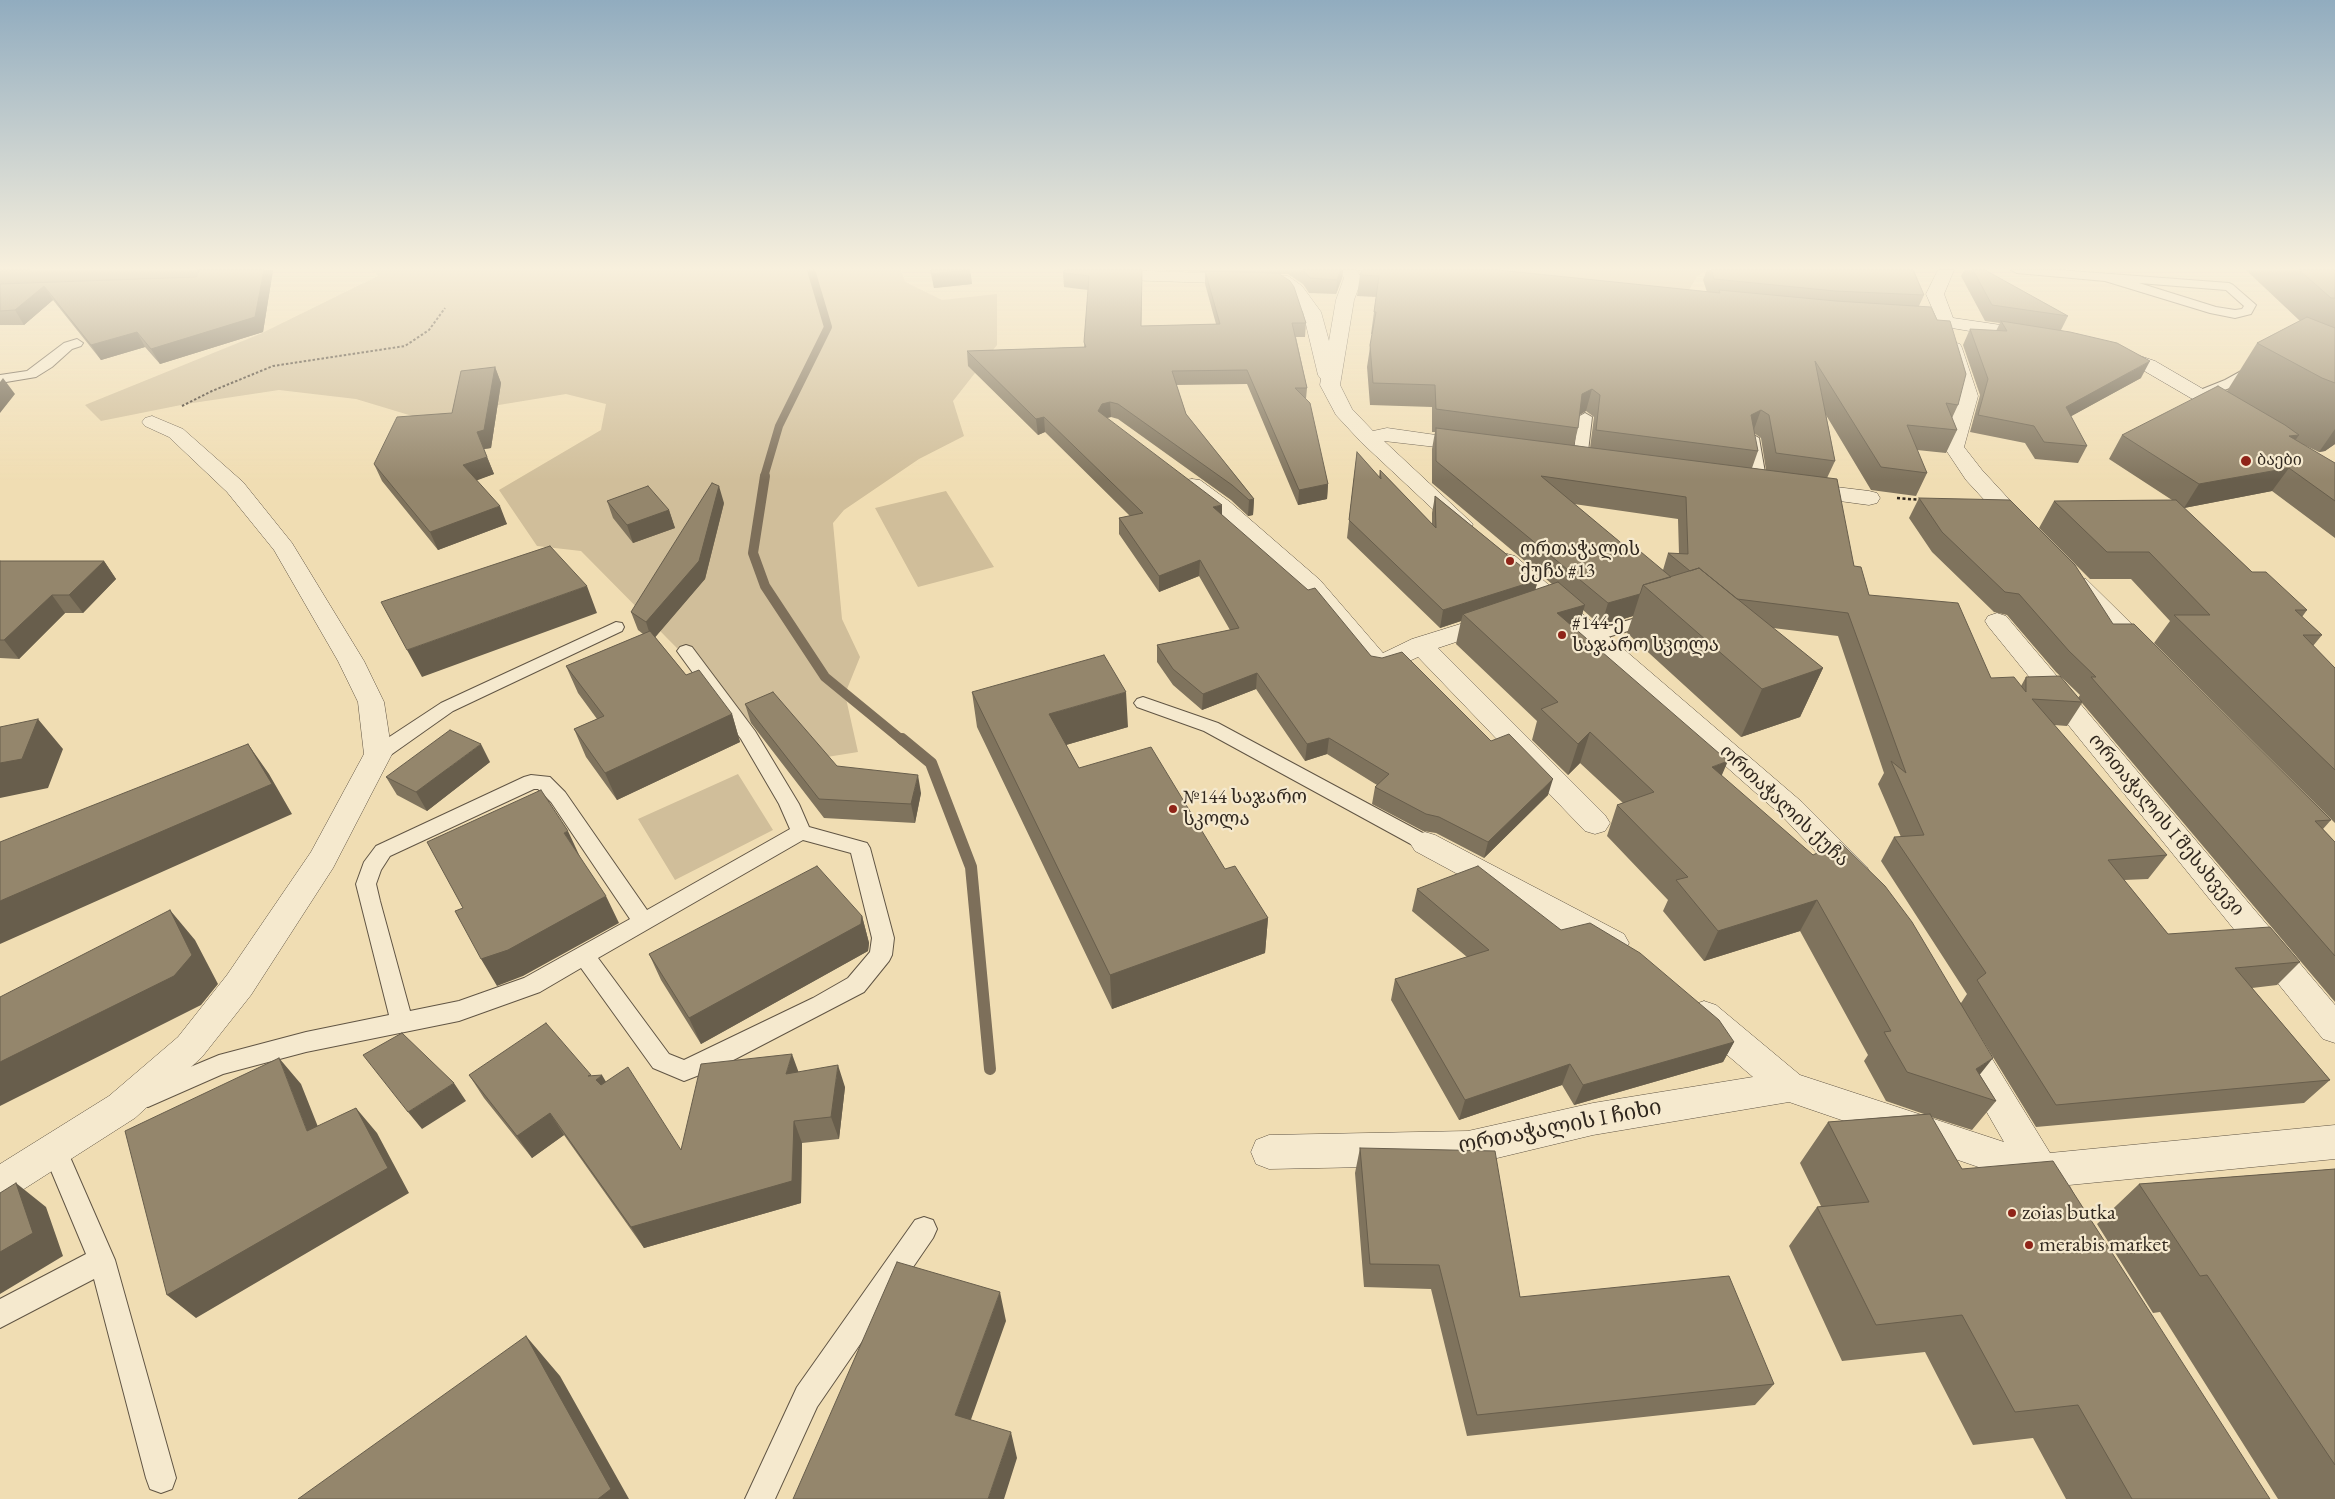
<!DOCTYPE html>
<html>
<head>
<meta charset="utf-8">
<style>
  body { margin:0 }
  canvas { display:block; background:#f0ddb3 }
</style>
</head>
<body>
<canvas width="2335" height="1499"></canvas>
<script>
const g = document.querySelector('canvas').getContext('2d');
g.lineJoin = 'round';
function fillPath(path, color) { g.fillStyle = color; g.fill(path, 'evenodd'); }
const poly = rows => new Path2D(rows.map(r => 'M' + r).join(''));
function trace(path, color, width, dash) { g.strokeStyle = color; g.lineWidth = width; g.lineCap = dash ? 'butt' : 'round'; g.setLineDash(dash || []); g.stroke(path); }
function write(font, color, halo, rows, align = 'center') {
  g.font = font + ' "EB Garamond","Noto Serif Georgian",serif'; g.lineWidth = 4.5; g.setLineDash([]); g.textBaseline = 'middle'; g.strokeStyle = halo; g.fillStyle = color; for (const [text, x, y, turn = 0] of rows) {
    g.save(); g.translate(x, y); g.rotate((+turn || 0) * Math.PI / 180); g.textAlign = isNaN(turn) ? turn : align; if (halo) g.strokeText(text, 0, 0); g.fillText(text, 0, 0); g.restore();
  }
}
fillPath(poly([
  [372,270,901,270,905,282,942,300,997,294,997,345,953,401,964,436,919,459,844,510,833,523,842,619,860,657,845,694,858,752,802,761,751,723,581,551,537,546,499,490,601,430,606,404,566,394,419,418,356,399,279,390,186,404,101,421,85,405,260,334,378,276],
  [1500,270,1707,270,1697,276,1685,297,1505,279],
  [946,491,994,567,918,587,875,508],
  [738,774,773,830,675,880,638,819]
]), '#d0be9a');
trace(poly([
  [764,477,779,426,828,327,811,270]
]), '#7d6f5a', 8);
trace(poly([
  [765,476,753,553,765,586,825,677,903,741]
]), '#7d6f5a', 10);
trace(poly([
  [902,739,931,763,971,867,990,1069]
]), '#7d6f5a', 12);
const lane = poly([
  [2011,270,2058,270,2229,283,2233,285,2256,305,2251,314,2235,318,2210,313,2105,281,2017,273,2011,270],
  [2139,283,2226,290,2244,306,2242,309,2235,310,2216,307,2139,283],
  [77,339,83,343,81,346,72,349,52,367,36,377,0,383,0,375,27,371,64,343,77,339],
  [2254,364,2259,365,2261,368,2259,371,2235,386,2200,399,2193,395,2195,392,2225,380,2254,364],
  [1585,413,1592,417,1587,460,1580,464,1573,460,1578,417,1585,413],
  [1752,434,1759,438,1767,484,1760,488,1753,484,1745,438,1752,434],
  [1653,613,1659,614,1661,618,1659,622,1594,641,1588,640,1585,636,1588,632,1653,613],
  [616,622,622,623,624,627,622,631,453,711,385,759,378,761,371,759,369,754,371,749,441,703,616,622],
  [686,645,692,647,755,731,799,804,809,827,867,843,870,848,894,938,892,955,889,961,864,992,720,1067,684,1081,653,1068,581,968,540,992,459,1021,306,1052,223,1074,148,1107,140,1104,136,1096,140,1088,219,1055,306,1032,389,1015,356,884,364,862,376,846,524,777,531,775,550,777,565,792,647,910,790,829,779,804,741,739,677,651,680,647,686,645],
  [534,789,538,789,551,802,630,919,524,978,459,1001,410,1011,380,901,376,884,381,870,390,856,534,789],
  [803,840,851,853,872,938,870,952,848,978,813,998,684,1060,669,1054,598,958,803,840],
  [1143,697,1218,723,1432,838,1435,843,1432,848,1425,851,1418,848,1204,731,1137,707,1134,703,1137,699,1143,697],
  [54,1138,63,1141,115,1260,176,1478,172,1489,161,1493,150,1489,146,1478,94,1279,0,1328,0,1299,86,1254,42,1149,45,1141,54,1138],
  [924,1217,933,1220,937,1229,933,1238,817,1407,775,1499,745,1499,797,1387,915,1220,924,1217]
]);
const street = poly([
  [1070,270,1124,270,1288,276,1302,286,1321,312,1329,341,1336,300,1344,278,1339,270,1356,270,1362,278,1354,300,1340,385,1352,409,1373,431,1387,428,1478,441,1481,445,1478,449,1471,451,1384,441,1473,524,1470,529,1462,531,1454,529,1361,442,1336,415,1320,385,1321,379,1318,375,1303,312,1290,294,1278,285,1125,280,1078,275,1072,274,1070,270],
  [1953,342,1960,344,1962,348,1978,396,1964,447,1982,470,2029,521,2032,526,2029,531,2021,533,2013,531,1966,480,1944,447,1958,396,1944,348,1946,344,1953,342],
  [152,416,183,429,243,482,292,543,364,661,384,702,392,754,333,868,251,995,202,1057,135,1118,13,1196,0,1201,0,1164,109,1096,178,1037,227,975,311,852,364,754,358,702,338,661,274,550,227,492,169,437,145,426,142,422,145,418,152,416],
  [1192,479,1200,480,1230,502,1320,580,1383,653,1412,639,1486,616,1495,613,1504,616,1507,621,1504,626,1438,648,1605,815,1610,823,1605,831,1595,834,1585,831,1418,657,1388,671,1379,673,1370,671,1304,590,1214,512,1184,490,1181,485,1184,480,1192,479],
  [1803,483,1869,491,1877,493,1880,498,1877,503,1869,505,1795,495,1792,490,1795,485,1803,483],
  [1507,554,1515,556,1802,802,1867,867,1871,875,1867,883,1856,887,1845,883,1782,816,1499,566,1495,561,1499,556,1507,554],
  [2078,577,2086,579,2153,645,2157,651,2153,657,2144,659,2135,657,2070,589,2066,584,2070,579,2078,577],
  [1997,613,2006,616,2335,1005,2335,1043,2323,1039,1988,626,1985,621,1988,616,1997,613],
  [1425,832,1435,835,1624,934,1629,943,1624,952,1613,956,1602,952,1415,851,1410,843,1415,835,1425,832],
  [1704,1001,1716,1005,1800,1075,2004,1142,1946,1041,1951,1031,1963,1026,1975,1031,2050,1153,2335,1125,2335,1159,2069,1185,2074,1195,2068,1207,2055,1213,2042,1207,2028,1184,1789,1102,1593,1135,1468,1165,1269,1169,1256,1164,1251,1152,1256,1140,1269,1135,1468,1131,1593,1103,1753,1077,1692,1025,1687,1015,1692,1005,1704,1001]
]);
const secondary = poly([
  [1938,270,1954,270,1944,294,1953,318,2035,330,2041,332,2044,336,2041,340,2035,342,1940,326,1926,294,1938,270],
  [2113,347,2155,361,2239,410,2242,414,2239,418,2232,420,2225,418,2141,369,2106,357,2104,353,2106,349,2113,347]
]);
trace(lane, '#615544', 2);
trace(street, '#615544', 1);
trace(secondary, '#31281f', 1);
trace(poly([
  [182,406,212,391,273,366,405,346,429,330,445,308]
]), '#31281f', 2, [2.5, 2]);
trace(poly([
  [1897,498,1921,500]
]), '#31281f', 2.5, [3, 2.5]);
fillPath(lane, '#f5e9ce');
fillPath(street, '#f5e9ce');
fillPath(secondary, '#f5e9ce');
fillPath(poly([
  [0,270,273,270,263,332,160,364,145,347,101,360,53,300,24,325,0,325],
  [930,270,970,270,972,284,934,288],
  [1065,270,1343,270,1342,278,1336,294,1309,293,1303,284,1288,274,1279,274,1306,323,1305,337,1296,337,1307,388,1306,399,1328,484,1327,499,1298,505,1247,384,1176,385,1186,414,1254,499,1253,515,1248,516,1231,500,1118,419,1111,417,1107,418,1222,515,1371,656,1491,741,1548,795,1484,858,1436,833,1423,831,1372,804,1375,787,1377,785,1327,754,1305,761,1256,689,1202,710,1173,685,1157,662,1157,645,1230,630,1199,576,1159,592,1119,534,1119,518,1130,516,1045,432,1038,435,968,366,967,351,1084,347,1088,290,1064,287,1063,273],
  [1142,270,1205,272,1205,284,1216,324,1141,326],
  [1358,270,1499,270,1707,292,1703,280,1707,270,1914,270,1924,295,1919,306,1958,405,1952,418,1957,430,1946,453,1917,450,1927,473,1916,496,1871,490,1826,415,1835,461,1827,478,1854,566,1869,595,1991,678,2021,686,2026,677,2078,698,2080,695,2056,672,2007,615,1994,612,1932,552,1909,518,1919,498,2113,624,2331,820,2323,829,2335,842,2335,1002,2082,703,2067,726,2054,725,2167,855,2148,879,2124,880,2168,934,2300,962,2277,985,2252,988,2330,1080,2304,1103,2036,1127,1969,1018,1980,1075,1996,1101,1972,1130,1931,1117,1962,1169,2270,1499,2066,1499,2033,1438,1973,1445,1925,1352,1842,1361,1789,1246,1817,1207,1821,1206,1800,1163,1828,1122,1924,1114,1886,1101,1864,1061,1868,1055,1800,931,1704,961,1663,911,1668,900,1607,836,1617,805,1623,803,1580,763,1568,775,1532,740,1537,721,1456,644,1461,621,1440,628,1347,538,1357,452,1379,477,1380,470,1432,524,1432,513,1435,496,1538,580,1535,590,1552,584,1432,483,1432,449,1435,432,1432,432,1432,407,1370,405,1367,367,1372,334,1371,334,1376,297,1357,296,1360,275,1361,271,1359,271],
  [1586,411,1594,417,1590,448,1574,445,1578,428,1579,415],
  [1754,433,1761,438,1766,470,1752,468,1758,451],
  [1574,504,1678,519,1679,554,1668,553,1663,570,1632,552],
  [1583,610,1601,626,1633,616,1627,633,1741,737,1800,717,1823,668,1773,628,1838,636,1884,773,1878,784,1901,837,1894,837,1881,861,1967,994,1961,1003,1722,776,1577,631],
  [1964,270,1985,270,2068,316,2061,330,2141,378,2071,416,2087,446,2078,463,2035,459,2025,443,1970,432,1980,395,1963,345,1970,329,1996,331,2000,323,1985,321,1961,276],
  [2246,270,2335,270,2335,444,2325,451,2319,452,2302,444,2335,463,2335,538,2272,491,2184,508,2252,572,2307,610,2302,617,2322,635,2313,646,2335,668,2335,823,2154,643,2170,621,2131,579,2090,579,2039,528,2054,501,2172,500,2109,459,2122,435,2227,391,2257,343,2300,321],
  [495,367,501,383,491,448,484,449,494,474,476,480,507,524,438,550,382,481,374,464,452,413],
  [607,501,669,510,675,528,633,543,613,518],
  [724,503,705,579,655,637,686,675,732,714,740,742,617,800,586,757,574,729,597,719,578,693,566,666,643,634,638,630,631,612],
  [0,561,104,561,116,579,83,613,65,613,19,659,0,658],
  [972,692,1128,727,1066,745,1079,768,1225,869,1268,918,1265,953,1112,1009,977,727],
  [745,704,837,766,921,793,915,823,824,818,751,723],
  [490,762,427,811,397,795,386,777],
  [1417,889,1561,930,1734,1042,1723,1062,1574,1105,1562,1085,1459,1120,1391,1000,1395,979,1467,957,1412,911],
  [862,916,869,943,868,951,701,1044,661,980,649,954],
  [798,1072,845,1087,839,1139,802,1143,801,1203,644,1248,564,1135,532,1158,484,1098,469,1075,592,1076,606,1082,681,1150],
  [1360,1148,1520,1297,1774,1384,1755,1405,1467,1436,1431,1289,1364,1287,1355,1173],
  [2335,1169,2335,1499,2278,1499,2160,1312,2153,1313,2097,1224,2139,1184]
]), '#7f735d');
fillPath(poly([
  [264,270,273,270,263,332,160,364,151,349],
  [970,270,972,284,934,288,932,274],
  [1341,270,1343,270,1342,278,1336,294,1337,280],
  [44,286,53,300,24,325,15,310],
  [137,332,145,347,101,360,91,345],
  [2150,361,2141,378,2057,424,2066,407],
  [495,367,501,383,491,448,484,449,477,432],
  [3,378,15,394,0,413,0,382],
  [1592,389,1586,411,1576,417,1582,394],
  [1110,402,1111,417,1102,419,1098,411,1102,404],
  [1761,410,1753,432,1751,415],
  [1044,417,1045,432,1038,435,1036,419],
  [2335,429,2335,444,2325,451,2319,452],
  [2299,435,2283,458,2289,436],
  [487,457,494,474,470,483,463,465],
  [2289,468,2272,491,2184,508,2199,484],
  [1328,484,1327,499,1298,505,1299,490],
  [719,486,724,503,705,579,652,641,646,622],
  [1254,499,1253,515,1248,516,1249,500],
  [1222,505,1222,521,1213,507],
  [500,506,507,524,438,550,430,532],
  [669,510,675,528,633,543,627,525],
  [1200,560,1199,576,1159,592,1159,576],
  [104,561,116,579,83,613,69,595],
  [1538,580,1533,598,1463,614,1461,621,1440,628,1443,610],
  [587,586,597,613,422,677,407,650],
  [1640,594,1633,616,1601,626,1608,603],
  [52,595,65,613,19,659,4,640],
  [1585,605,1576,635,1557,613],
  [1823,668,1800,717,1741,737,1762,689],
  [1257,673,1256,689,1202,710,1203,694],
  [1126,692,1128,727,1052,749,1049,714],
  [732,714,740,742,617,800,605,773],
  [38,719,63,749,48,788,0,798,0,763],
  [1590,732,1580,763,1568,775,1578,744],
  [1329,738,1327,754,1305,761,1307,744],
  [248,744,269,774,292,814,0,944,0,901],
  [481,744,490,762,427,811,416,792],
  [1728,761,1715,791,1712,767],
  [918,775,921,793,915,823,911,804],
  [1553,779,1548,795,1484,858,1488,842],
  [568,831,581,859,564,833],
  [606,896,619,923,523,976,497,986,481,959],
  [1817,900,1800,931,1704,961,1718,931],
  [170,910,195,940,218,984,201,1005,0,1106,0,1062],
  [862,916,869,943,868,951,701,1044,689,1018],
  [1268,918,1265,953,1112,1009,1110,975],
  [1734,1042,1723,1062,1574,1105,1583,1085],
  [792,1054,800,1076,786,1074],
  [279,1058,301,1084,330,1157,307,1131],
  [1993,1058,1970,1087,1976,1069],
  [1570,1064,1562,1085,1459,1120,1465,1100],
  [838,1065,845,1087,839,1139,831,1117],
  [602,1075,615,1097,608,1102,596,1080],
  [454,1083,466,1101,422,1129,408,1112],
  [356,1108,377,1133,409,1193,196,1318,167,1295],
  [550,1113,564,1135,532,1158,517,1136],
  [794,1121,802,1143,801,1203,644,1248,631,1227],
  [16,1183,46,1207,63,1256,0,1294,0,1252],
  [1000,1292,1006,1321,963,1442,955,1415],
  [526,1336,560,1376,629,1499,598,1499],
  [1011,1432,1017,1458,1004,1499,988,1499]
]), '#685e4c');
const building = poly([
  [0,270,30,270,0,271,0,270],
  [198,270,264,270,255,317,151,349,137,332,91,345,44,286,15,310,0,311,0,284,196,277,199,271,198,270],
  [931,270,970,270,932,274,931,270],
  [1065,270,1142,270,1141,326,1220,324,1205,271,1278,273,1290,281,1294,287,1306,323,1292,323,1307,388,1295,388,1310,403,1328,484,1299,490,1247,370,1172,371,1186,414,1254,499,1249,500,1232,485,1118,404,1110,402,1102,404,1098,411,1222,505,1213,507,1308,590,1315,588,1371,656,1382,658,1402,652,1491,741,1509,734,1553,779,1488,842,1439,817,1426,814,1375,787,1389,774,1329,738,1307,744,1257,673,1203,694,1173,669,1157,645,1239,628,1200,560,1159,576,1119,518,1143,513,1044,417,1036,419,967,351,1086,347,1084,342,1089,276,1063,273,1065,270],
  [1303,270,1341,270,1337,280,1310,278,1303,270],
  [1362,270,1499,270,1720,293,1719,290,1836,301,1931,307,1937,320,1950,321,1966,374,1958,405,1946,403,1957,430,1907,425,1927,473,1881,467,1815,361,1835,461,1776,453,1769,415,1761,410,1751,415,1758,451,1596,430,1600,395,1592,389,1582,394,1578,428,1436,409,1435,385,1373,383,1370,345,1376,312,1374,312,1379,276,1360,275,1362,270],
  [1711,270,1913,270,1924,295,1835,291,1714,279,1711,270],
  [1973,270,1985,270,2068,316,1992,305,1973,270],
  [2299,270,2335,270,2335,298,2331,298,2299,270],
  [2307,317,2335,328,2335,383,2322,378,2257,343,2307,317],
  [2001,321,2070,332,2117,343,2150,361,2066,407,2087,446,2044,442,2034,426,1978,415,1988,379,1970,329,2007,331,2001,321],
  [495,367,484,430,477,432,487,457,463,465,500,506,430,532,374,464,397,417,452,413,461,371,495,367],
  [2218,386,2285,425,2299,435,2289,436,2335,463,2335,501,2289,468,2199,484,2122,435,2218,386],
  [1436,428,1837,479,1854,566,1861,567,1869,595,1958,603,1991,678,2014,677,2026,692,2026,677,2060,676,2082,702,2032,699,2167,855,2108,860,2168,934,2270,927,2300,962,2235,968,2330,1080,2056,1105,1977,980,1986,973,1894,837,1924,835,1891,761,1906,773,1848,613,1737,599,1699,568,1690,571,1668,553,1688,554,1686,497,1541,476,1632,552,1641,552,1671,577,1643,585,1640,594,1608,603,1436,461,1436,428],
  [1357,452,1381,479,1380,470,1436,528,1435,496,1538,580,1443,610,1349,520,1357,452],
  [712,483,719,486,699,561,646,622,631,612,712,483],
  [648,486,669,510,627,525,607,501,648,486],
  [1919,498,2010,500,2075,565,2113,624,2134,624,2331,820,2315,821,2335,842,2335,956,2091,677,2096,677,2069,651,2019,594,2005,592,1942,532,1919,498],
  [2176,500,2252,572,2266,572,2307,610,2295,610,2322,635,2303,635,2335,668,2335,770,2174,615,2210,615,2149,552,2107,552,2054,501,2176,500],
  [550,546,587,586,407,650,381,602,550,546],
  [0,561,104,561,69,595,52,595,4,640,0,640,0,561],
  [1699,568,1823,668,1762,689,1643,585,1699,568],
  [1558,582,1585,605,1557,613,1728,761,1712,767,1813,855,1840,842,1885,886,1912,922,1993,1058,1976,1069,1996,1101,1907,1072,1884,1032,1891,1031,1817,900,1718,931,1676,880,1688,877,1617,805,1654,792,1590,732,1578,744,1541,709,1558,702,1463,614,1558,582],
  [650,631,686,675,699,670,732,714,605,773,574,729,604,716,566,666,650,631],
  [1104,655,1126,692,1049,714,1079,768,1151,747,1225,869,1235,866,1268,918,1110,975,972,692,1104,655],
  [773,692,837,766,918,775,911,804,819,799,745,704,773,692],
  [38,719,22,759,0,763,0,727,38,719],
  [450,730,481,744,416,792,386,777,450,730],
  [248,744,272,784,0,901,0,842,248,744],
  [541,790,568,831,564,833,606,896,508,950,481,959,455,911,463,908,427,842,541,790],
  [817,866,862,916,861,924,689,1018,649,954,817,866],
  [1478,866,1561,930,1590,923,1640,953,1719,1020,1734,1042,1583,1085,1570,1064,1465,1100,1395,979,1489,950,1417,889,1478,866],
  [170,910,192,955,174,976,0,1062,0,997,170,910],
  [546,1023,591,1075,588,1076,602,1075,596,1080,601,1085,628,1067,681,1150,701,1064,792,1054,786,1074,838,1065,831,1117,794,1121,792,1181,631,1227,550,1113,517,1136,469,1075,546,1023],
  [402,1033,454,1083,408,1112,363,1055,402,1033],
  [279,1058,307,1131,356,1108,388,1168,167,1295,125,1131,279,1058],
  [1930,1114,1962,1169,2053,1161,2270,1499,2132,1499,2078,1405,2015,1412,1962,1315,1876,1325,1817,1207,1869,1202,1828,1122,1930,1114],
  [1360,1148,1495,1151,1520,1297,1729,1276,1774,1384,1477,1415,1439,1265,1370,1264,1360,1148],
  [2335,1169,2335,1465,2207,1275,2200,1276,2139,1184,2335,1169],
  [16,1183,33,1233,0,1252,0,1193,16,1183],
  [897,1262,1000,1292,955,1415,1011,1432,988,1499,793,1499,897,1262],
  [526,1336,611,1489,598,1499,298,1499,526,1336]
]);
fillPath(building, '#94866c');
trace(building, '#685e4c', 1);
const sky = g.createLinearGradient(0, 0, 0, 480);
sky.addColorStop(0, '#91acbf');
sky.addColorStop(0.56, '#f8f0dd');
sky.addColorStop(1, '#f8f0dd00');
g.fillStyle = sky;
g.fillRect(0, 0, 2335, 480);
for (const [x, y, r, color] of [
  [2246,461,6,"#8f2418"],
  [1510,561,5,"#8f2418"],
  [1562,635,5,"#8f2418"],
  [1173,809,5,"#8f2418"],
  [2012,1213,5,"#8f2418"],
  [2029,1245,5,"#8f2418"]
]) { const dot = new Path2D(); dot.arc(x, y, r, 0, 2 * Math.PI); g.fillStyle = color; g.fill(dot); trace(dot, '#f5e9ce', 2); }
write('16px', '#31281f', '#f5e9ce', [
  ["ბაები",2257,461]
], 'left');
write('19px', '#31281f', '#f5e9ce', [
  ["ორთაჭალის",1520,550],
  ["ქუჩა #13",1520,572],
  ["#144-ე",1572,624],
  ["საჯარო სკოლა",1572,646],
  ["№144 საჯარო",1183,798],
  ["სკოლა",1183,820]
], 'left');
write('19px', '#31281f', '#f5e9ce', [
  ["ორთაჭალის ქუჩა",1784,806,43],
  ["ორთაჭალის I შესახვევი",2166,825,50]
]);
write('22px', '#31281f', '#f5e9ce', [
  ["ორთაჭალის I ჩიხი",1560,1127,-11]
]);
write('22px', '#31281f', '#f5e9ce', [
  ["zoias butka",2022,1213],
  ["merabis market",2039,1245]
], 'left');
</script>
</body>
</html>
